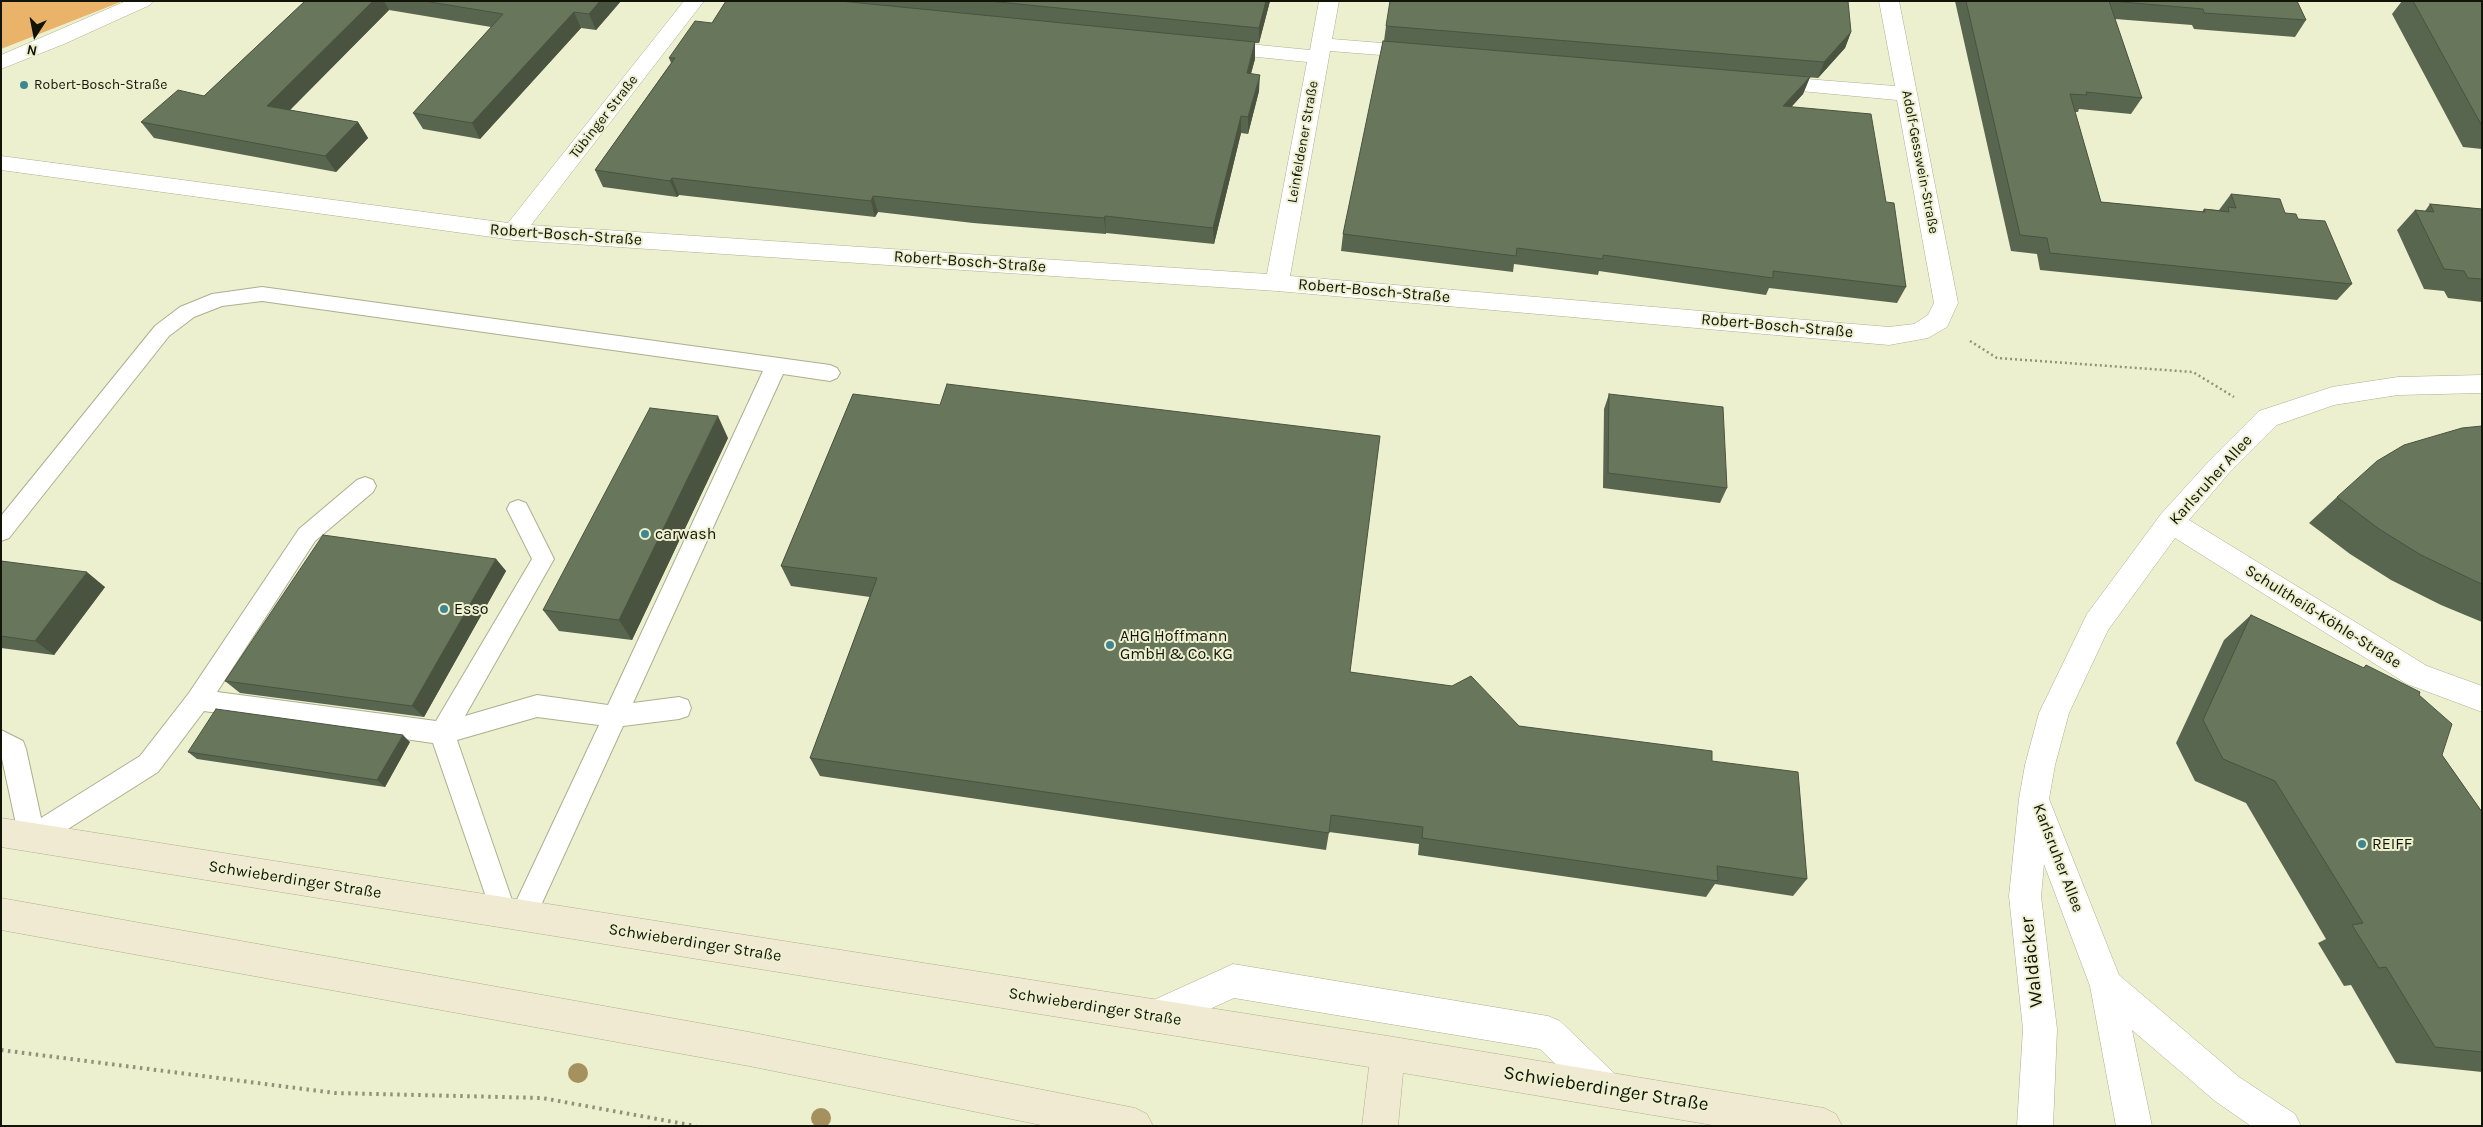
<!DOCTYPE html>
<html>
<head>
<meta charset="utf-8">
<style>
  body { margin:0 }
  #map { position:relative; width:2483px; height:1127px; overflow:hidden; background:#edf0cf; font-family:Karla,sans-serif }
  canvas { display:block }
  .frame { position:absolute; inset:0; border:2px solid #131408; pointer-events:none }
  .north { position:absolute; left:10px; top:10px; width:50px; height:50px; -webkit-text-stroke:4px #edf0cf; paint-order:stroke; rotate:191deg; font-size:14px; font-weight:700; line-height:20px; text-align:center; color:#131408 }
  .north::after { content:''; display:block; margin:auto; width:18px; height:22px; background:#131408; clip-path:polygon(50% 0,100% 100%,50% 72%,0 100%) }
</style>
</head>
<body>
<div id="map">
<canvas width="2483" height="1127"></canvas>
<div class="frame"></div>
<div class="north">N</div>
</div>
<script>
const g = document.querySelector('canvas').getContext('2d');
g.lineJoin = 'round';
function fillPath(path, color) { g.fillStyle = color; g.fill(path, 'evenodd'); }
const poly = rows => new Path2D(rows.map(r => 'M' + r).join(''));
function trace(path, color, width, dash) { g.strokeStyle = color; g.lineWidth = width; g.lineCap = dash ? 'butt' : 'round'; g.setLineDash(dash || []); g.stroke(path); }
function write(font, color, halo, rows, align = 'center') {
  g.font = font + ' Karla,sans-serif'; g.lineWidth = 4; g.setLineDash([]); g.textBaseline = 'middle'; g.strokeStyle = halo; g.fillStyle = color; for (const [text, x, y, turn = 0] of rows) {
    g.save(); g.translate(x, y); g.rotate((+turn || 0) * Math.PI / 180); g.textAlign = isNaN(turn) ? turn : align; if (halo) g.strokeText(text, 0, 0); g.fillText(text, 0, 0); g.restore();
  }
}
fillPath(poly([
  [1,1,123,1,1,49]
]), '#e9b369');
const lane = poly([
  [262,287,830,365,837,368,840,373,837,378,830,381,783,374,633,703,679,697,688,700,691,708,688,716,679,719,623,726,532,925,523,929,513,923,504,927,495,923,433,743,204,711,158,772,41,846,32,850,23,846,19,838,1,754,1,730,23,741,26,749,41,818,140,756,189,693,299,529,357,480,365,477,373,480,376,486,373,492,315,541,217,692,436,721,532,559,507,509,510,503,518,500,526,503,554,559,465,716,537,695,608,705,763,371,262,301,222,306,194,317,169,336,9,538,1,541,1,516,155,326,180,307,212,294,262,287],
  [537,717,599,725,514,906,457,740,537,717]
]);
const street = poly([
  [126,1,153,1,150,5,64,44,1,69,1,55,126,1],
  [684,1,704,1,531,225,1267,274,1307,62,1218,53,1211,51,1208,47,1211,43,1218,41,1310,50,1319,1,1339,1,1332,39,1419,46,1426,48,1429,52,1426,56,1419,58,1330,51,1290,276,1889,327,1914,324,1928,315,1934,303,1897,100,1768,88,1761,87,1758,82,1761,77,1768,76,1895,86,1879,1,1899,1,1958,303,1947,327,1928,338,1889,345,1277,291,514,240,1,170,1,156,508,223,684,1],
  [2482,375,2482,393,2398,395,2334,405,2277,425,2229,473,2189,520,2427,666,2482,686,2482,712,2407,684,2175,538,2108,630,2069,713,2055,765,2049,799,2119,975,2239,1077,2295,1114,2301,1126,2251,1126,2215,1101,2132,1030,2152,1126,2116,1126,2090,986,2044,864,2041,896,2057,1029,2053,1126,2017,1126,2023,1029,2009,896,2019,799,2025,765,2039,713,2087,614,2161,514,2211,459,2259,411,2332,387,2398,377,2482,375],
  [1233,964,1548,1016,1560,1021,1618,1077,1623,1089,1618,1101,1606,1106,1594,1101,1540,1049,1234,998,1157,1033,1145,1028,1140,1016,1145,1004,1233,964]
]);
const secondary = poly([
  [1,818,1388,1036,1824,1108,1836,1114,1842,1126,1718,1126,1403,1073,1398,1126,1362,1126,1369,1067,1,847,1,818],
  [1,898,749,1032,1135,1108,1147,1114,1153,1126,1046,1126,749,1066,1,930,1,898]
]);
trace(lane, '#acaf8f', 2);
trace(street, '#acaf8f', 1);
trace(secondary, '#acaf8f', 1);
trace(poly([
  [1970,341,1997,358,2193,372,2234,397]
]), '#90937a', 2.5, [2, 3]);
trace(poly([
  [1,1050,335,1093,542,1098,696,1126]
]), '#90937a', 4, [2.5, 4.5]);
fillPath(lane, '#fff');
fillPath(street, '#fff');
fillPath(secondary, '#f1ead2');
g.fillStyle = '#a4915d';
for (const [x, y] of [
  [578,1073],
  [821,1118]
]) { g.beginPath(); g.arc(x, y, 10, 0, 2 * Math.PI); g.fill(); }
fillPath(poly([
  [305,1,621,1,596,30,581,28,480,139,423,129,413,113,491,27,389,10,290,110,358,122,368,138,336,172,154,138,141,122,204,96],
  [726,1,1270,1,1259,43,1255,43,1255,59,1251,74,1259,91,1248,134,1241,133,1214,244,1106,233,1106,234,973,223,878,212,875,217,679,195,677,197,603,187,595,170,671,63,669,58,712,23],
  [1955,1,2297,1,2306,20,2295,37,2194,29,2192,25,2115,19,2142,98,2131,114,2079,109,2078,112,2075,112,2101,202,2202,212,2204,209,2219,210,2231,194,2285,213,2298,219,2352,284,2337,300,2040,270,2037,254,2011,251],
  [2402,1,2482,1,2482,149,2463,147,2392,14],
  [1386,26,1851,32,1845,48,1818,78,1782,75,1810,77,1803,94,1791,107,1886,202,1906,287,1897,303,1769,288,1766,295,1599,271,1598,275,1514,264,1513,272,1341,251,1343,234,1384,41],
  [2430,204,2482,209,2482,302,2448,298,2444,291,2424,289,2397,230,2415,210,2425,211],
  [853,394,1350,672,1519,726,1712,761,1807,879,1793,896,1715,884,1706,897,1418,855,1419,844,1329,832,1326,850,820,776,810,758,870,597,791,586,781,566],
  [1609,394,1727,488,1720,503,1603,488,1604,409],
  [2482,426,2482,622,2441,605,2391,580,2350,554,2309,523,2337,497],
  [728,438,632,640,559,631,543,610],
  [496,559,506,571,424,717,240,693,225,681],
  [1,561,105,587,54,655,1,648],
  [2251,615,2363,668,2366,665,2419,695,2442,755,2482,812,2482,1072,2396,1063,2351,985,2344,986,2318,943,2326,939,2246,803,2195,781,2176,743,2224,640],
  [410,742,385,787,197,759,188,752]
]), '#59664f');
fillPath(poly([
  [373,1,384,1,389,10,278,122,267,106],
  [600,1,621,1,596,30,589,14],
  [1266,1,1270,1,1259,43,1259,28],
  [574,12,581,28,480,139,472,123],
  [1851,32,1845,48,1818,78,1824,62],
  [1255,42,1255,59,1246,90,1247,73],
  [1260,75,1259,91,1248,134,1248,117],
  [1810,77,1803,94,1777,123,1783,106],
  [1241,116,1241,133,1214,244,1213,228],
  [358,122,368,138,336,172,325,156],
  [672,178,679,195,677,197,670,181],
  [873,196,878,212,875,217,871,201],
  [1105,216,1106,233,1106,234,1104,218],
  [718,416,728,438,632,640,619,620],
  [496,559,506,571,424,717,412,706],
  [87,572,105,587,54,655,35,641],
  [403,735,410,742,385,787,377,780]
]), '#495340');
const building = poly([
  [305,1,373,1,267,106,358,122,325,156,141,122,178,90,204,96,305,1],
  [424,1,600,1,589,14,574,12,472,123,413,113,503,14,424,1],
  [726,1,840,1,1255,42,1247,73,1260,75,1248,117,1241,116,1213,228,1105,216,1104,218,969,206,873,196,871,201,672,178,670,181,595,170,675,58,669,58,695,21,712,23,726,1],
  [988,1,1266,1,1259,28,988,1],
  [1390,1,1848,1,1851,32,1824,62,1386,26,1390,1],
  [1966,1,2109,1,2142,98,2086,92,2087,95,2070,94,2101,202,2205,212,2204,209,2229,212,2228,207,2236,208,2231,194,2280,199,2285,213,2296,214,2298,219,2325,221,2352,284,2050,253,2047,238,2020,235,1966,1],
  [2111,1,2297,1,2306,20,2204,13,2203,9,2111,1],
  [2413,1,2482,1,2482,126,2413,1],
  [1383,41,1810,77,1783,106,1871,114,1886,202,1894,203,1906,287,1773,271,1773,278,1603,255,1603,259,1517,248,1516,256,1343,234,1383,41],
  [2430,204,2482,209,2482,279,2468,278,2464,271,2444,269,2415,210,2434,212,2430,204],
  [947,384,1380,436,1350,672,1452,686,1471,676,1519,726,1712,751,1712,761,1798,772,1807,879,1717,866,1718,881,1422,838,1423,827,1331,815,1329,833,810,758,877,578,781,566,853,394,940,405,947,384],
  [1609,394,1723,407,1727,488,1608,473,1609,394],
  [650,408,718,416,619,620,543,610,650,408],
  [2482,426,2482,584,2473,580,2421,555,2379,529,2337,497,2377,461,2404,445,2462,428,2482,426],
  [323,535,496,559,412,706,225,681,323,535],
  [1,561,87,572,35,641,1,636,1,561],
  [2251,615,2364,668,2366,665,2420,692,2419,695,2452,724,2442,755,2482,812,2482,1052,2435,1047,2386,967,2379,968,2352,925,2363,923,2275,781,2223,759,2203,720,2251,615],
  [216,709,403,735,377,780,188,752,216,709]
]);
fillPath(building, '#68775c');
trace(building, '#495340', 1);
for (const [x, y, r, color] of [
  [24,85,5,"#408691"],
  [645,534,5,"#408691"],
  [444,609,5,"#408691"],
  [1110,645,5,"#408691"],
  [2362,844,5,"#408691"]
]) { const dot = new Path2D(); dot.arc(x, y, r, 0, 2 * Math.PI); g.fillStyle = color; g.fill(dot); trace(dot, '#edf0cf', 2); }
write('14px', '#131408', '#edf0cf', [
  ["Robert-Bosch-Straße",34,85]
], 'left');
write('14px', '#131408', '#edf0cf', [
  ["Tübinger Straße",604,117,-52],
  ["Leinfeldener Straße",1303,142,-80],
  ["Adolf-Gesswein-Straße",1920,162,79]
]);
write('16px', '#131408', '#edf0cf', [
  ["Robert-Bosch-Straße",566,235,4],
  ["Robert-Bosch-Straße",970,262,4],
  ["Robert-Bosch-Straße",1374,291,5],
  ["Robert-Bosch-Straße",1777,326,5],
  ["Karlsruher Allee",2211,480,-48],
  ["Schultheiß-Köhle-Straße",2323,617,32],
  ["Karlsruher Allee",2058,858,69],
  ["Schwieberdinger Straße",295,880,9],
  ["Schwieberdinger Straße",695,943,9],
  ["Schwieberdinger Straße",1095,1007,9]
]);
write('16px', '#131408', '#edf0cf', [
  ["carwash",655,534],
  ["Esso",454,609],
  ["AHG Hoffmann",1120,636],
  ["GmbH & Co. KG",1120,654],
  ["REIFF",2372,844]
], 'left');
write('19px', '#131408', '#edf0cf', [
  ["Waldäcker",2032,962,-96],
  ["Schwieberdinger Straße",1606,1089,9]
]);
</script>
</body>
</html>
